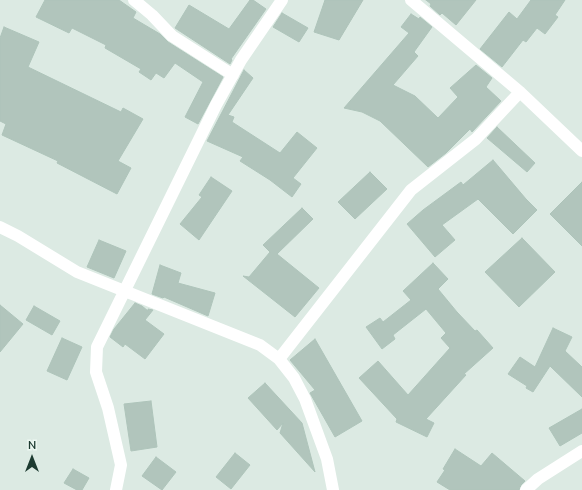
<!DOCTYPE html>
<html>
<head>
<meta charset="utf-8">
<style>
  body { margin:0 }
  #map { position:relative; width:582px; height:490px; overflow:hidden; background:#dceae3; font-family:"Nunito Sans",sans-serif }
  canvas { display:block }
  .north { position:absolute; left:12px; top:438px; width:40px; height:40px; -webkit-text-stroke:3px #ecf7f1; paint-order:stroke; rotate:0deg; font-size:11px; font-weight:700; line-height:16px; text-align:center; color:#1d3b31 }
  .north::after { content:''; display:block; margin:auto; width:14px; height:18px; background:#1d3b31; clip-path:polygon(50% 0,100% 100%,50% 72%,0 100%) }
</style>
</head>
<body>
<div id="map">
<canvas width="582" height="490"></canvas>
<div class="north">N</div>
</div>
<script>
const g = document.querySelector('canvas').getContext('2d');
g.lineJoin = 'round';
function fillPath(path, color) { g.fillStyle = color; g.fill(path, 'evenodd'); }
const poly = rows => new Path2D(rows.map(r => 'M' + r).join(''));
function trace(path, color, width, dash) { g.strokeStyle = color; g.lineWidth = width; g.lineCap = dash ? 'butt' : 'round'; g.setLineDash(dash || []); g.stroke(path); }
const building = poly([
  [45,0,119,0,136,12,133,18,160,34,168,42,223,77,198,124,185,117,203,82,175,63,164,78,156,73,151,80,139,72,141,69,105,48,106,45,72,28,69,33,36,17,45,0],
  [250,0,253,0,266,9,231,59,232,60,230,64,175,28,189,5,229,29,250,0],
  [325,0,363,0,339,40,314,32,325,0],
  [426,0,476,0,456,25,442,13,440,15,430,6,431,4,426,0],
  [531,0,565,0,555,15,558,17,545,34,537,28,526,42,523,40,502,67,480,49,509,12,517,19,531,0],
  [282,13,308,28,299,42,273,27,282,13],
  [411,14,419,19,420,17,432,27,414,52,418,56,393,85,415,96,438,118,458,97,450,88,476,65,492,78,486,87,501,101,472,132,470,129,446,153,428,167,380,121,362,112,344,108,409,33,401,27,411,14],
  [4,27,39,42,28,67,121,112,123,108,143,119,118,161,131,168,117,194,57,163,58,161,2,135,6,124,0,121,0,38,4,27],
  [244,70,253,78,228,115,234,117,232,122,280,153,297,132,317,148,293,178,301,184,292,197,270,180,240,161,243,157,207,141,244,70],
  [497,127,535,163,527,172,487,138,497,127],
  [493,160,526,199,537,210,513,234,478,199,442,225,455,240,435,257,407,224,423,210,461,182,463,185,493,160],
  [370,172,387,189,355,219,338,202,370,172],
  [211,177,232,191,199,240,180,224,202,197,199,195,211,177],
  [582,182,582,246,550,214,582,182],
  [302,208,313,219,277,254,319,288,295,317,243,276,249,277,270,252,263,245,302,208],
  [522,238,555,272,519,307,485,272,522,238],
  [99,240,126,251,114,278,87,267,99,240],
  [433,263,448,279,438,289,457,312,475,331,477,330,493,348,464,374,466,375,426,419,434,423,427,437,396,422,397,419,359,378,378,361,408,395,450,348,441,338,446,333,426,309,393,335,395,339,382,349,366,327,380,318,383,322,411,300,403,291,433,263],
  [160,265,181,273,178,283,215,293,208,316,164,297,163,298,152,294,160,265],
  [135,303,142,306,148,311,148,309,153,310,145,320,164,334,145,359,125,344,123,347,110,337,114,329,135,303],
  [0,305,23,324,0,352,0,305],
  [34,306,60,321,52,335,26,320,34,306],
  [553,328,572,337,565,351,582,367,582,397,550,366,533,392,526,388,527,386,508,374,520,357,535,367,553,328],
  [62,338,82,347,67,380,47,371,62,338],
  [315,339,362,421,335,437,310,393,315,390,290,360,315,339],
  [265,383,302,423,315,472,280,433,283,423,277,430,248,398,265,383],
  [151,401,157,447,131,451,124,404,151,401],
  [582,409,582,433,560,446,549,428,582,409],
  [455,449,481,466,492,453,525,481,521,485,519,490,450,490,437,482,445,470,443,469,455,449],
  [235,453,250,465,231,489,216,477,235,453],
  [156,457,176,472,162,490,142,476,156,457],
  [73,469,89,478,82,490,77,490,64,483,73,469]
]);
fillPath(building, '#b1c5bc');
trace(building, '#aec4ba', 1);
trace(poly([
  [134,0,152,15,172,36,233,75],
  [411,0,520,92,582,151],
  [0,227,18,236,77,272,260,345,279,359,294,378,305,399,327,459,333,490],
  [279,359,411,190,476,139,520,92],
  [116,490,121,465,108,408,96,372,97,347,216,105,241,60,282,0],
  [526,490,538,479,582,451]
]), '#fff', 12);
</script>
</body>
</html>
